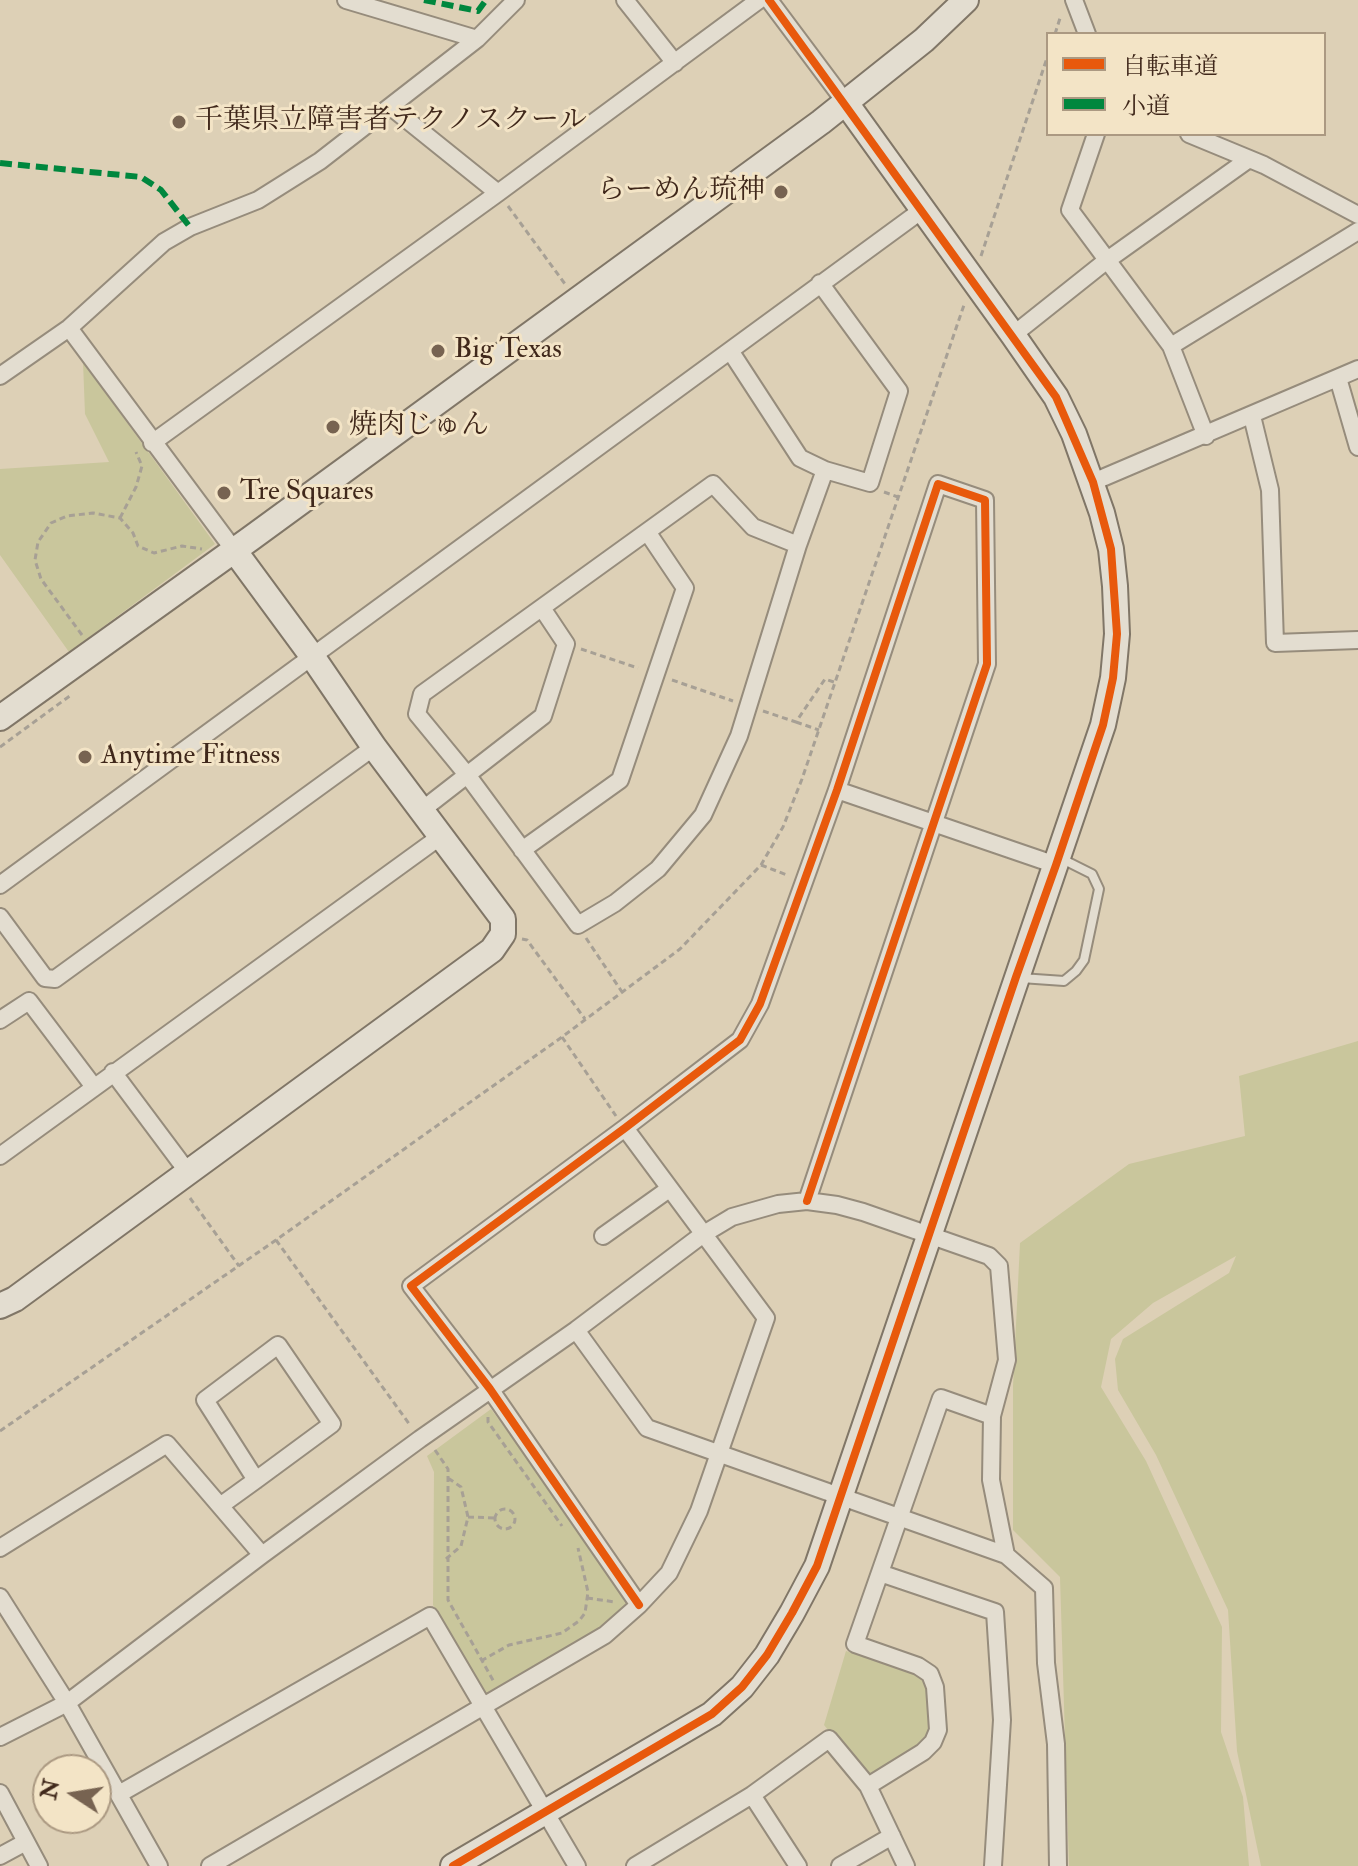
<!DOCTYPE html>
<html>
<head>
<meta charset="utf-8">
<style>
  body { margin:0 }
  #map { position:relative; width:1358px; height:1866px; overflow:hidden; background:#ddd0b6; font-family:"IM FELL Double Pica","Noto Serif JP",serif }
  canvas { display:block }
  .legend { position:absolute; left:1046px; top:32px; width:280px; height:104px; box-sizing:border-box; background:#f3e4c6; border:2px solid #ab9982; margin:0; padding:10px 14px; list-style:none; font-size:24px; color:#40281b }
  .legend li { display:flex; align-items:center; gap:16px; height:40px }
  .legend b { width:40px; border:2px solid #ab9982 }
  .north { position:absolute; left:32px; top:1754px; width:80px; height:80px; box-sizing:border-box; background:#f3e4c6; border:2px solid #ab9982; border-radius:50%; rotate:282deg; font-size:22px; font-weight:700; line-height:32px; text-align:center; color:#40281b }
  .north::after { content:''; display:block; margin:auto; width:28px; height:36px; background:#776351; clip-path:polygon(50% 0,100% 100%,50% 72%,0 100%) }
</style>
</head>
<body>
<div id="map">
<canvas width="1358" height="1866"></canvas>
<ul class="legend">
<li><b style="height:10px;background:#e8590c"></b>自転車道</li>
<li><b style="height:10px;background:#00873e"></b>小道</li>
</ul>
<div class="north">N</div>
</div>
<script>
const g = document.querySelector('canvas').getContext('2d');
g.lineJoin = 'round';
function fillPath(path, color) { g.fillStyle = color; g.fill(path, 'evenodd'); }
const poly = rows => new Path2D(rows.map(r => 'M' + r).join(''));
function trace(path, color, width, dash) { g.strokeStyle = color; g.lineWidth = width; g.lineCap = dash ? 'butt' : 'round'; g.setLineDash(dash || []); g.stroke(path); }
function write(font, color, halo, rows, align = 'center') {
  g.font = font + ' "IM FELL Double Pica","Noto Serif JP",serif'; g.lineWidth = 6; g.setLineDash([]); g.textBaseline = 'middle'; g.strokeStyle = halo; g.fillStyle = color; for (const [text, x, y, turn = 0] of rows) {
    g.save(); g.translate(x, y); g.rotate((+turn || 0) * Math.PI / 180); g.textAlign = isNaN(turn) ? turn : align; if (halo) g.strokeText(text, 0, 0); g.fillText(text, 0, 0); g.restore();
  }
}
fillPath(poly([
  [83,362,215,544,69,652,0,555,0,469,109,462,85,414],
  [1358,1041,1358,1866,1261,1866,1237,1751,1228,1610,1156,1455,1118,1390,1115,1359,1123,1339,1229,1273,1236,1256,1153,1303,1111,1339,1101,1387,1146,1461,1222,1627,1221,1732,1243,1797,1249,1866,1069,1866,1060,1577,1013,1530,1013,1386,1020,1243,1129,1164,1245,1136,1239,1076],
  [491,1409,632,1602,597,1635,486,1699,433,1605,434,1472,427,1456],
  [846,1651,925,1677,933,1723,929,1739,871,1775,864,1773,824,1725]
]), '#c9c69c');
const lane = poly([
  [1021,978,1064,981,1076,971,1084,960,1099,889,1092,874,1060,858]
]);
const street = poly([
  [346,0,477,39],
  [625,0,675,63],
  [769,0,846,103],
  [1074,0,1087,34],
  [391,107,498,193],
  [1096,134,1070,210,1171,346,1206,436],
  [1189,134,1264,165,1358,215],
  [820,283,899,391,870,483,825,470],
  [69,328,234,550],
  [1013,335,1106,261,1249,159],
  [1171,346,1358,231],
  [731,352,800,458,825,470,798,545,739,736,703,815,658,869,615,903,578,925,468,776,417,714,422,694,713,484,753,527,798,545],
  [0,376,69,328,164,242,190,227,258,200,320,161,477,39,516,0],
  [1338,378,1358,447],
  [1252,416,1270,490,1275,643,1358,640],
  [152,443,498,193,759,0],
  [1093,482,1358,369],
  [837,790,1056,865],
  [422,810,543,716,566,644,542,608],
  [522,850,620,780,685,588,648,533],
  [0,885,922,210],
  [0,917,45,978,55,979,374,747],
  [0,1020,29,1001,94,1087],
  [113,1072,187,1171],
  [0,1156,441,836],
  [603,1236,669,1189],
  [576,1330,647,1428,1006,1555,1044,1588,1046,1663,1056,1744,1058,1866],
  [220,1506,256,1480,332,1424,278,1345,205,1400,256,1480],
  [0,1548,167,1444,262,1555],
  [880,1573,995,1612,1002,1720,993,1866],
  [0,1597,67,1703,159,1866],
  [639,1605,490,1389,411,1286,625,1128,740,1040,760,1004,837,790,938,484,985,500,987,664,807,1201],
  [0,1737,67,1703,262,1555,420,1439,576,1330,702,1235,732,1217,778,1204,807,1201,837,1205,863,1212,989,1256,999,1266,1007,1360,992,1416,991,1480,1006,1555],
  [868,1786,923,1752,933,1742,938,1730,935,1687,930,1674,918,1666,855,1644,941,1398,992,1416],
  [0,1793,39,1866],
  [119,1794,430,1616,577,1866],
  [752,1795,798,1866],
  [0,1856,26,1842],
  [210,1866,605,1635,639,1605,669,1573,699,1511,766,1318,625,1128],
  [635,1866,752,1795,829,1739,868,1786,906,1866],
  [840,1866,892,1836]
]);
const secondary = poly([
  [0,718,250,539,821,122,924,40,966,0],
  [0,1306,15,1299,492,950,503,934,503,919,374,747,312,656,234,550],
  [453,1866,712,1714,742,1687,767,1655,792,1613,817,1566,840,1498,1103,725,1113,678,1117,634,1115,586,1111,549,1102,513,1074,434,1056,397,1013,335,846,103]
]);
trace(lane, '#968c7c', 12);
trace(street, '#968c7c', 20);
trace(secondary, '#807667', 28);
trace(poly([
  [1055,34,1061,15],
  [508,206,565,284],
  [981,256,1048,55],
  [884,492,898,497],
  [120,518,136,487,142,466,136,452],
  [82,635,41,579,35,560,38,542,51,523,67,516,93,513,120,518,133,533,138,546,154,553,182,546,202,549],
  [581,649,638,668],
  [672,680,733,701],
  [763,711,796,722,825,679,834,682],
  [796,722,819,730],
  [0,747,71,695],
  [761,865,787,875],
  [586,938,622,992],
  [522,939,527,940,585,1019],
  [562,1037,616,1116],
  [190,1198,239,1266],
  [276,1240,410,1425],
  [488,1417,488,1422,562,1526],
  [0,1431,276,1240,562,1037,680,949,761,865,783,827,802,779,964,305],
  [435,1450,448,1469,448,1600,494,1682],
  '495 1519a10 10 0 1 1 20 0a10 10 0 1 1-20 0Z',
  [468,1517,495,1518],
  [446,1559,461,1546,468,1517,461,1487,448,1478],
  [587,1598,615,1602],
  [481,1661,509,1645,562,1633,579,1621,585,1613,588,1592,578,1548]
]), '#a7a095', 3, [6, 4]);
trace(lane, '#e3ddd0', 8);
trace(street, '#e3ddd0', 16);
trace(secondary, '#e3ddd0', 24);
trace(poly([
  [424,0,478,11,486,0],
  [0,163,141,177,161,190,190,227]
]), '#00873e', 6, [12, 6]);
trace(poly([
  [639,1605,490,1389,411,1286,625,1128,740,1040,760,1004,837,790,938,484,985,500,987,664,807,1201],
  [453,1866,712,1714,742,1687,767,1655,792,1613,817,1566,840,1498,1016,977,1056,865,1103,725,1113,678,1117,634,1111,549,1093,482,1056,397,769,0]
]), '#e8590c', 8);
for (const [x, y, r, color] of [
  [179,122,8,"#776351"],
  [781,192,8,"#776351"],
  [438,351,8,"#776351"],
  [333,427,8,"#776351"],
  [224,493,8,"#776351"],
  [85,757,8,"#776351"]
]) { const dot = new Path2D(); dot.arc(x, y, r, 0, 2 * Math.PI); g.fillStyle = color; g.fill(dot); trace(dot, '#f3e4c6', 3); }
write('28px', '#40281b', '#f3e4c6', [
  ["千葉県立障害者テクノスクール",195,122],
  ["らーめん琉神",765,192,"right"],
  ["Big Texas",454,351],
  ["焼肉じゅん",349,427],
  ["Tre Squares",240,493],
  ["Anytime Fitness",101,757]
], 'left');
</script>
</body>
</html>
